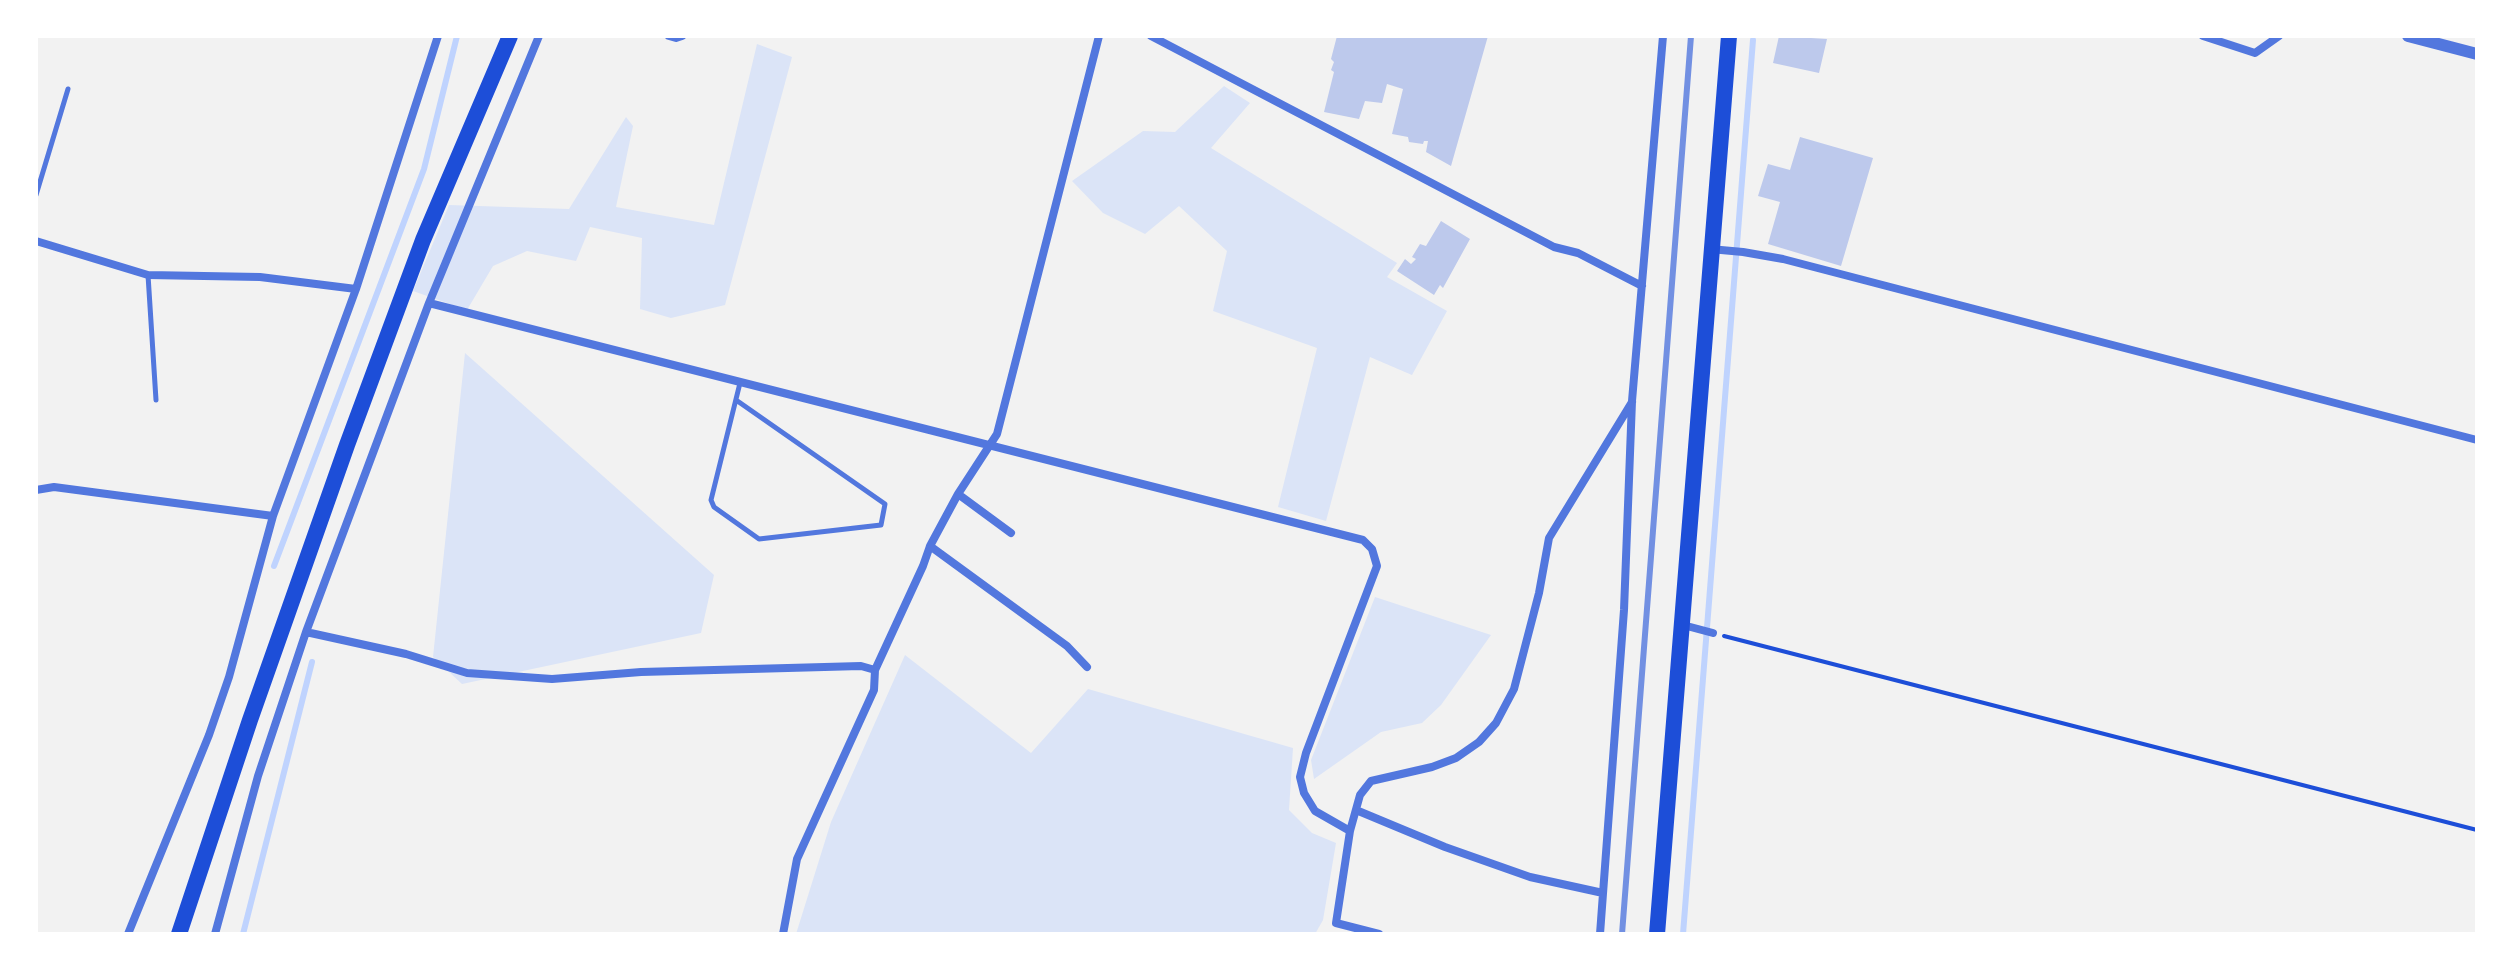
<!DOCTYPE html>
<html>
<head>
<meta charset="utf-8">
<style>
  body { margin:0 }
  #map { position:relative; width:2513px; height:970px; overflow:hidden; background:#f2f2f2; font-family:"Space Grotesk",sans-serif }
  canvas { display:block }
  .frame { position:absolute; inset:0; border:38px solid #fff; pointer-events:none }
</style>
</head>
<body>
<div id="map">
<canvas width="2513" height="970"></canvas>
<div class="frame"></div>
</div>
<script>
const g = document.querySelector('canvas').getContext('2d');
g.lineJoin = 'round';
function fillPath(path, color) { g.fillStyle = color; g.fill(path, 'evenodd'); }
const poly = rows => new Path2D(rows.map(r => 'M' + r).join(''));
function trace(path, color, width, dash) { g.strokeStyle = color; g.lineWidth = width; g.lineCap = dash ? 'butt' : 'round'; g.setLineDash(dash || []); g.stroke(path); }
fillPath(poly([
  [757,44,792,57,725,305,671,318,640,309,642,238,590,227,576,261,527,251,493,266,467,310,413,291,449,205,569,209,626,117,633,126,616,207,714,225],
  [1224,86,1250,103,1211,148,1397,263,1387,277,1447,311,1412,375,1370,357,1326,521,1278,507,1317,348,1213,311,1227,251,1179,206,1145,234,1103,213,1072,181,1143,131,1175,132],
  [465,353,714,575,701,633,462,684,433,657],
  [1375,597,1491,635,1441,705,1422,723,1381,732,1314,779,1311,760],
  [905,655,1031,753,1088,689,1293,748,1289,810,1312,833,1336,843,1323,920,1315,934,796,934,831,822]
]), '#dbe4f7');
trace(poly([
  [274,566,424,169,457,36],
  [243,934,312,662],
  [1683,934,1753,40]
]), '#bfd3fe', 6);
fillPath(poly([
  [1337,36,1488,36,1451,166,1426,152,1428,141,1424,141,1423,144,1409,142,1408,137,1392,134,1403,89,1387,84,1382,103,1365,101,1359,119,1324,112,1334,72,1331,70,1334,62,1331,59],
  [1779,36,1827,39,1819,73,1773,63],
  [1800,137,1873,158,1841,266,1768,244,1780,202,1758,196,1768,164,1790,170],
  [1441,221,1470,239,1443,288,1440,285,1434,295,1397,271,1405,259,1411,264,1416,259,1412,257,1420,244,1426,246]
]), '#bdc9ec');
trace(poly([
  [1724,636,2477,830]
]), '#1d4ed8', 4);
trace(poly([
  [36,195,68,89],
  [148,275,156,400],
  [736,400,885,504,881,525,759,539,714,507,711,500,740,383]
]), '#5277de', 5);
trace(poly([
  [669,36,676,38,682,36],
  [1151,36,1554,247,1578,253,1642,286],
  [2203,36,2255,53,2279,36],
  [36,241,148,275,260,277,356,289],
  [1710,249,1743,252,1783,259,2477,440],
  [429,303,1363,540,1372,549,1377,566,1306,753,1300,777,1304,793,1315,811,1350,831],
  [36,490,54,487,273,516],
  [958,494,1011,533],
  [930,546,1067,646,1087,667],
  [1683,625,1713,633],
  [306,632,406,654,467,673,552,679,641,672,861,666,875,670],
  [1356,810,1445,847,1530,877,1603,893],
  [128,934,209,735,229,677,273,516,356,289,438,36],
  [215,934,258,776,306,632,429,303,539,36],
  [783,934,797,859,874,690,875,670,923,566,930,546,958,494,997,434,1099,36],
  [1379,934,1336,923,1350,831,1360,795,1371,781,1432,767,1456,758,1479,742,1496,723,1514,689,1539,593,1549,538,1632,402],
  [1600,934,1624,610,1632,401,1663,36]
]), '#5277de', 8);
trace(poly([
  [2408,36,2477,54]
]), '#5277de', 12);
trace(poly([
  [179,934,250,720,347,445,423,240,510,36],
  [1657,934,1729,36]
]), '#1d4ed8', 16);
trace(poly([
  [1622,934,1691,36]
]), '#7290e2', 6);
</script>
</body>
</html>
